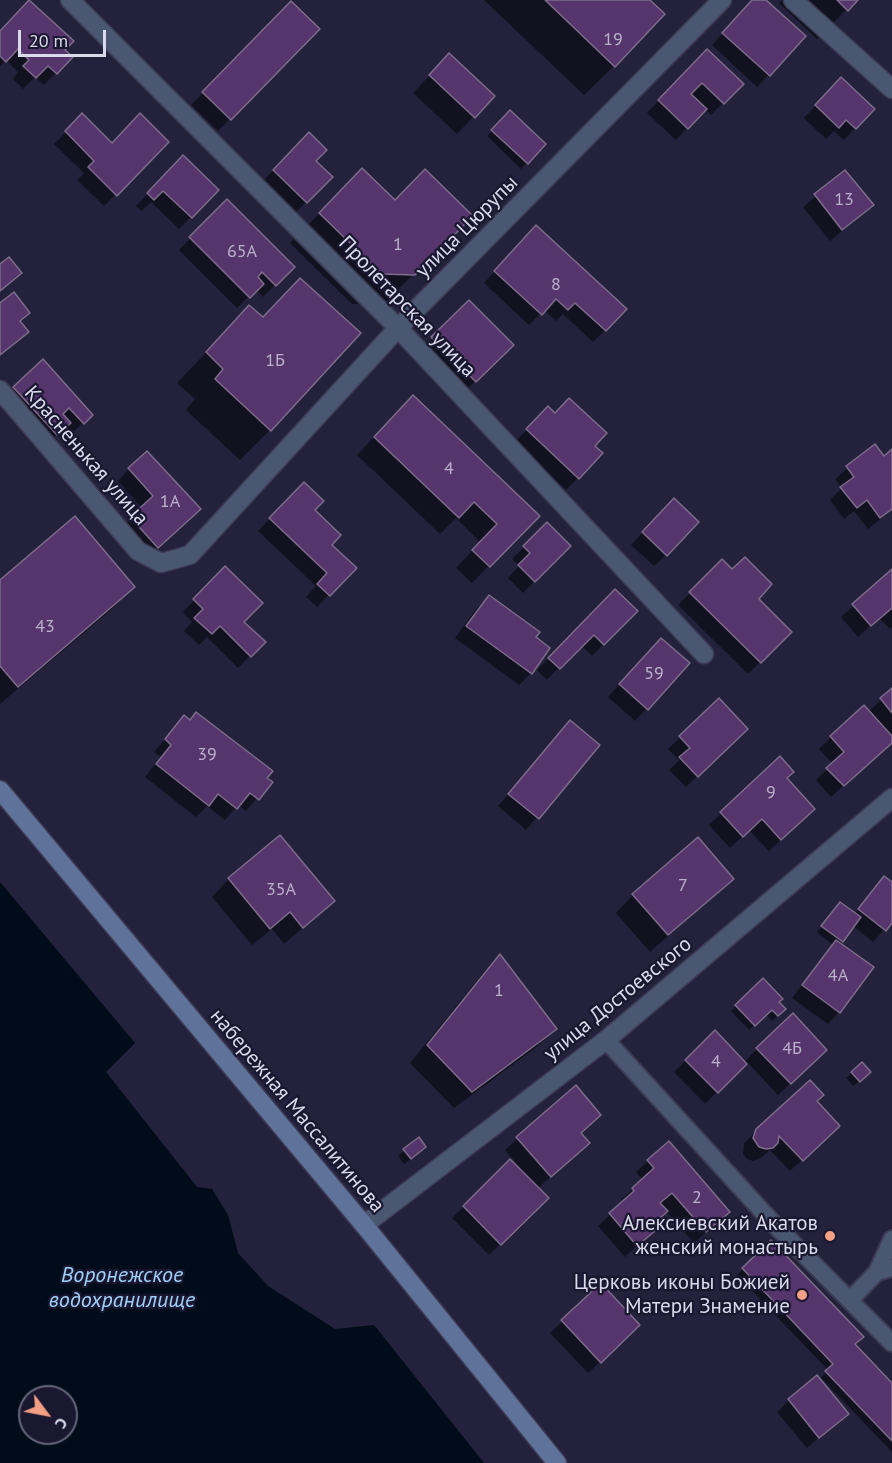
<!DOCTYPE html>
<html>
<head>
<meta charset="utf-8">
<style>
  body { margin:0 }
  #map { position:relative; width:892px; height:1463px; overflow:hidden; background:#23213b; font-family:"PT Sans",sans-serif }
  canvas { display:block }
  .north { position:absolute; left:18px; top:1385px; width:60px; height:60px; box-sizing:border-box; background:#1a1730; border:2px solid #67657b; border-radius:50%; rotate:122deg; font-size:16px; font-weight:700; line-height:24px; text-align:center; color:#dbdaec }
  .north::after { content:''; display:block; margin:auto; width:21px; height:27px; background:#f39f83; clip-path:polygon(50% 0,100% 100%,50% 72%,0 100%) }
  .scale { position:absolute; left:18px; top:30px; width:88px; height:27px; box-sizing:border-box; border:3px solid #dbdaec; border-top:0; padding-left:8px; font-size:18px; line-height:21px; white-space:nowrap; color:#dbdaec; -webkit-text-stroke:4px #1a1730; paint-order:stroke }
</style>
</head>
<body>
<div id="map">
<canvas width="892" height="1463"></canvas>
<div class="north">С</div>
<div class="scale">20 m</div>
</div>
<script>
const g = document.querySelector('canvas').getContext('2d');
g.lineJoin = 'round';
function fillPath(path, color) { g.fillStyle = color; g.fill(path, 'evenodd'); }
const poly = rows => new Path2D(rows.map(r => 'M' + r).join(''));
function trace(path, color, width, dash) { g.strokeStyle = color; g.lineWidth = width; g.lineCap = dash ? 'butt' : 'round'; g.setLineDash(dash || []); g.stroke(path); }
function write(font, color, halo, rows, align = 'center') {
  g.font = font + ' "PT Sans",sans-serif'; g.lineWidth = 4.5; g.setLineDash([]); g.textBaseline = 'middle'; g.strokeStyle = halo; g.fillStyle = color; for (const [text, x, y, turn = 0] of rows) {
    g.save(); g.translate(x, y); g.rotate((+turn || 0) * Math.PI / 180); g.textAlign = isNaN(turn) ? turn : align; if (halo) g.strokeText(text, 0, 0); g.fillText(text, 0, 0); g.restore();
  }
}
fillPath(poly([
  [0,882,135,1043,106,1072,197,1187,212,1189,228,1215,238,1253,268,1286,335,1329,374,1325,484,1463,0,1463],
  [30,1397,66,1397,66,1433,30,1433]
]), '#000c1a');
fillPath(poly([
  [484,0,648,0,614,66,584,95],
  [753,0,764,0,804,37,757,87,712,45],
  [782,0,856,0,817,39,779,3],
  [30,1,72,41,63,50,71,57,44,85,35,77,23,89,13,79,18,72,6,60,0,66,0,32],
  [291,3,318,29,218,131,191,105],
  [696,62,742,84,711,115,705,109,676,140,647,113],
  [432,73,474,116,457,134,413,93],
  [829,91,873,109,844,140,834,131,826,139,804,118],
  [510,112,544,144,521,169,487,136],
  [82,116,112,145,167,142,104,206,77,180,84,173,54,144],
  [309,134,314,161,331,177,294,214,262,182],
  [171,169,217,190,179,229,151,202,142,211,136,206],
  [362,171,394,202,471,216,384,304,352,304,290,243],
  [845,172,872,205,830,241,803,207],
  [227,201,293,267,263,297,256,289,237,308,179,250],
  [525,239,605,330,593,342,563,314,556,321,544,310,529,325,484,283],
  [469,302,512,345,463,393,421,350],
  [249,307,270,430,240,460,186,410,195,399,177,383],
  [43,361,91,415,71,434,64,427,45,446,2,400],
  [396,414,538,516,472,583,456,568,480,542,456,518,440,534,357,455],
  [536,420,593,446,578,478,566,490,515,442],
  [874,446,883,458,892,451,892,510,868,529,854,511,844,519,830,500,842,488,835,479],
  [129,469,187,521,145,559,119,530,142,508,118,481],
  [292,496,313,510,330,545,354,568,317,607,306,597,316,586,258,531],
  [662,512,666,555,654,566,631,545],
  [547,524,569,546,523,593,508,578,519,566,512,559],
  [722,561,790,632,748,674,678,605],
  [225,568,242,622,263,642,238,668,207,637,199,645,184,631,192,622,183,612],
  [892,571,892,627,890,629,879,618,858,637,841,617],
  [0,582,133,587,111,610,0,704],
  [615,591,636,611,592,656,581,645,547,680,537,670],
  [489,597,534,637,531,673,519,685,455,638,477,608],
  [649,651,687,664,635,721,608,697],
  [892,690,892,741,831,797,816,780,833,764,819,749,831,737,868,712],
  [719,700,746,729,686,787,669,770,679,760,668,749],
  [184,717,270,783,246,811,238,805,225,820,207,806,196,817,145,777,161,757,154,752],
  [570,722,598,746,526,830,498,806],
  [780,759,802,820,769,851,749,830,730,848,709,825],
  [280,837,333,901,284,944,272,929,252,945,212,897,229,879],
  [884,878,892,884,892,921,873,942,853,926,840,944,839,1012,828,1024,792,998,833,945,817,932,840,904,854,914],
  [732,879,650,952,616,913,633,895],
  [500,956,555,1029,538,1046,454,1108,410,1063,483,973],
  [763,980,784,1009,772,1021,766,1014,749,1030,731,1011],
  [715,1032,744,1062,757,1049,825,1050,778,1095,747,1062,705,1104,674,1072],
  [852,1073,863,1078,853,1086,846,1078],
  [576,1087,576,1154,537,1189,547,1198,489,1255,452,1218,510,1161,519,1170,521,1169,505,1150],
  [815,1101,826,1137,790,1171,770,1150,762,1157,753,1161,747,1159,743,1154,744,1143,757,1130],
  [419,1139,419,1153,404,1164,398,1156],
  [648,1161,716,1223,694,1243,666,1211,650,1227,641,1242,625,1257,598,1226,623,1203,621,1200,643,1180,636,1172],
  [771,1242,853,1345,892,1385,892,1452,821,1378,828,1370,737,1275],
  [601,1285,627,1337,588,1373,550,1333],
  [789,1400,846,1414,807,1448,777,1412]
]), '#0007');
const building = poly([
  [29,0,74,41,65,50,73,57,57,74,48,66,36,78,23,66,29,60,18,49,6,62,0,56,0,31,29,0],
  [545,0,650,0,665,14,615,67,545,0],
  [752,0,766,0,806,36,770,76,722,33,752,0],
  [837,0,858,0,848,11,837,0],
  [291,1,320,29,231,120,202,92,291,1],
  [707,49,744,84,724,104,702,83,691,94,707,109,688,129,658,100,707,49],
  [449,53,495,96,475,118,429,75,449,53],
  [841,77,875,109,856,129,846,120,839,128,815,105,841,77],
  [510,110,546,144,528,164,491,130,510,110],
  [82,113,112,143,140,113,169,142,117,196,88,167,94,161,65,131,82,113],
  [309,132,327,150,316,161,333,177,307,203,273,170,309,132],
  [183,155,219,190,192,218,163,191,154,200,147,193,183,155],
  [362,168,395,200,425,169,473,216,415,275,382,274,319,213,362,168],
  [845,170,874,205,842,230,814,194,845,170],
  [227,199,295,267,276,286,262,272,258,277,264,284,250,298,189,237,227,199],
  [536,225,627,309,606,331,575,303,568,310,556,299,542,315,494,271,536,225],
  [9,257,22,273,0,291,0,264,9,257],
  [300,278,361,333,271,431,215,379,223,369,206,352,249,305,263,317,300,278],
  [14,292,30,313,20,321,29,332,0,355,0,303,14,292],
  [469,300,514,345,476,382,431,337,469,300],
  [43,359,93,415,84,424,69,408,63,414,71,423,57,435,13,387,43,359],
  [413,395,540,516,490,567,472,550,497,524,474,502,459,518,374,437,413,395],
  [569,398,607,433,595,446,603,453,579,479,526,429,548,406,555,413,569,398],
  [875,444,884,456,892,449,892,509,880,518,867,500,857,508,840,487,854,477,846,466,875,444],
  [147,451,201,509,158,548,130,517,153,496,128,468,147,451],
  [304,482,324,501,315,510,341,535,332,545,357,568,330,596,317,584,327,573,269,518,304,482],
  [674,498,699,522,667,556,642,532,674,498],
  [75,516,135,587,18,687,0,666,0,580,75,516],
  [547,522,571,546,535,582,518,565,530,553,523,546,547,522],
  [745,557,772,584,759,599,792,632,761,663,689,592,722,559,732,569,745,557],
  [225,566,263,603,244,622,266,642,251,657,220,626,212,634,194,618,203,609,193,599,225,566],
  [892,569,892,608,871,626,852,604,892,569],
  [615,589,638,611,604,645,594,635,560,669,548,658,615,589],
  [489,595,540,632,536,637,550,648,532,674,466,626,489,595],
  [661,638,690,663,648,710,619,684,661,638],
  [892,688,892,713,880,698,892,688],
  [719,698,748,729,698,777,679,757,690,748,679,736,719,698],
  [864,705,892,736,892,743,844,786,826,768,844,752,830,736,864,705],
  [196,712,273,771,267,778,273,782,259,800,250,793,237,809,218,794,209,806,156,764,171,745,165,739,184,715,190,720,196,712],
  [570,720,600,745,539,819,508,794,570,720],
  [780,756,794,772,787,778,815,809,781,840,762,819,743,837,720,812,780,756],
  [280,835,335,901,303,928,290,912,270,929,228,878,280,835],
  [698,837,734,879,668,935,632,894,698,837],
  [884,876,892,882,892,923,886,931,858,909,884,876],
  [840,902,861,917,843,942,821,926,840,902],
  [836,940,874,967,840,1013,802,985,836,940],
  [500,954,557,1029,472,1092,427,1045,500,954],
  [763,978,783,999,779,1002,786,1009,778,1016,772,1010,755,1026,735,1005,763,978],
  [793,1013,827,1050,791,1084,756,1048,793,1013],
  [715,1030,747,1064,718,1093,685,1060,715,1030],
  [862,1062,871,1072,860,1082,851,1072,862,1062],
  [810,1080,824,1095,817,1101,840,1126,803,1161,779,1136,778,1143,773,1148,766,1149,759,1147,753,1138,756,1129,810,1080],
  [576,1085,601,1115,581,1133,590,1143,551,1177,516,1137,576,1085],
  [419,1137,426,1147,411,1159,403,1149,419,1137],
  [669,1141,730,1212,706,1232,672,1193,660,1203,668,1211,651,1226,655,1231,637,1246,609,1213,634,1191,632,1188,654,1168,647,1160,669,1141],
  [510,1159,549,1198,501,1245,463,1206,510,1159],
  [771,1240,864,1337,855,1344,892,1383,892,1441,825,1371,833,1364,742,1268,771,1240],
  [601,1283,640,1325,601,1363,561,1320,601,1283],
  [817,1375,849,1414,819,1438,788,1399,817,1375]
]);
fillPath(building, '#56356d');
trace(building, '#7d6d8a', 1.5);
const lane = poly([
  [606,1040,773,1223,892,1343],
  [877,1272,892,1239],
  [850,1300,877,1272,892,1268]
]);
const street = poly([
  [70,0,398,328,704,654],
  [793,0,892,89],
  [0,390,138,551,161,563,190,555,398,328,722,0],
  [364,1225,606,1040,892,798]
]);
const secondary = poly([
  [0,790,364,1225,557,1463]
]);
trace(lane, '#3d3b54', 20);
trace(street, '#3d3b54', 21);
trace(secondary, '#3d3b54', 21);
trace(lane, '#4a5770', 16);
trace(street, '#4a5770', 18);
trace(secondary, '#5f729a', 18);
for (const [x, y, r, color] of [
  [830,1236,6,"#f39f83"],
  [802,1295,6,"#f39f83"]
]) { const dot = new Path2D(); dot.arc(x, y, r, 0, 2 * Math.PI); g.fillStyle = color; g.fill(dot); trace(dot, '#1a1730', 2); }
write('18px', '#bab1cc', null, [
  ["19",613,40],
  ["13",844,200],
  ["1",398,245],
  ["65А",242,252],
  ["8",556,285],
  ["1Б",275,361],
  ["4",449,469],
  ["1А",170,502],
  ["43",45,627],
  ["59",654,674],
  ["39",207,755],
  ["9",771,793],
  ["7",683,886],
  ["35А",281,890],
  ["4А",838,976],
  ["1",499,991],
  ["4Б",792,1049],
  ["4",716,1062],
  ["2",697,1198]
]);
write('21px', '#dbdaec', '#1a1730', [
  ["улица Цюрупы",467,227,-45],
  ["Пролетарская улица",407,307,46],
  ["Красненькая улица",86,456,49],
  ["улица Достоевского",618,999,-39],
  ["набережная Массалитинова",297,1111,50]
]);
write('21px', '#dbdaec', '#1a1730', [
  ["Алексиевский Акатов",818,1224],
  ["женский монастырь",818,1248],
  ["Церковь иконы Божией",790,1283],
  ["Матери Знамение",790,1307]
], 'right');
write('italic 22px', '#9ed1f9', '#1a1730', [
  ["Воронежское",122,1276],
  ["водохранилище",122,1301]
]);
</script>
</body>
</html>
